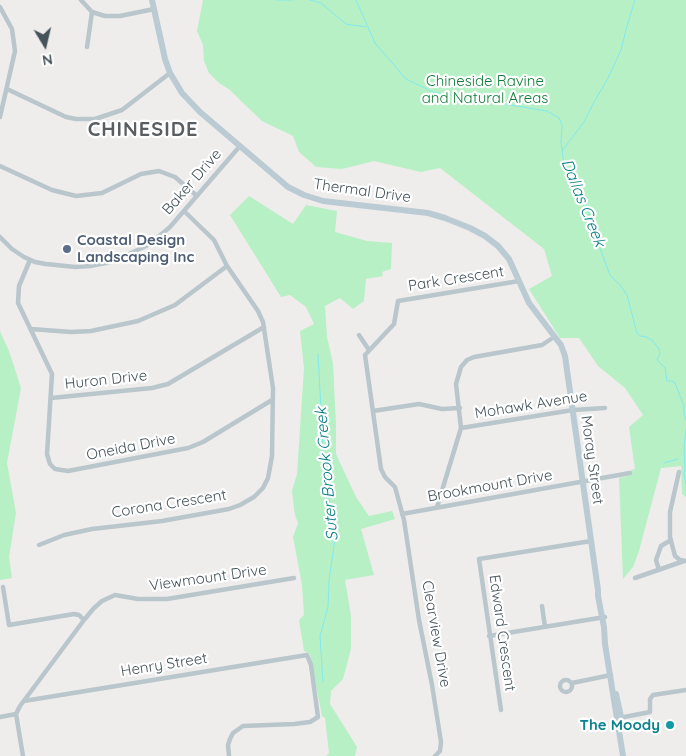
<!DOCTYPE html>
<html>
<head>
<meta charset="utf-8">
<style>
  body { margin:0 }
  #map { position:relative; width:686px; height:756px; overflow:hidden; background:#efecec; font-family:Quicksand,sans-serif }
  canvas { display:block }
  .north { position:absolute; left:20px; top:20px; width:50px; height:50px; -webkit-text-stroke:4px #fff; paint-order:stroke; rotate:171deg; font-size:14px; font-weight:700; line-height:20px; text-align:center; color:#44535a }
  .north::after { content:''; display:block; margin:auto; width:18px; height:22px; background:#44535a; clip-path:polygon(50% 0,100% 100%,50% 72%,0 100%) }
</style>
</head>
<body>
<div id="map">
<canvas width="686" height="756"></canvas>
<div class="north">N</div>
</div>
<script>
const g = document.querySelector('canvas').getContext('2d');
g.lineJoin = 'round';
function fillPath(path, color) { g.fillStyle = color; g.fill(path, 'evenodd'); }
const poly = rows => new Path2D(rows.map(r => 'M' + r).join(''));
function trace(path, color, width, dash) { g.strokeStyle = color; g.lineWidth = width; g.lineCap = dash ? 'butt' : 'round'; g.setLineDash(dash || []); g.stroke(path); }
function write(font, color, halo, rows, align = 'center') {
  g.font = font + ' Quicksand,sans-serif'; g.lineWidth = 4.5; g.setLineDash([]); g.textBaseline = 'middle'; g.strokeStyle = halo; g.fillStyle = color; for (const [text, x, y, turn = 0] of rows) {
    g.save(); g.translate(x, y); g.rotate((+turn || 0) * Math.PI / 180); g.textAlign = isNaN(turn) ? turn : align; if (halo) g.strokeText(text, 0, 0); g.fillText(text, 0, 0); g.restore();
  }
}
fillPath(poly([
  [203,0,686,0,686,497,682,494,681,466,661,468,639,551,633,567,623,579,619,478,631,475,631,470,635,469,629,427,643,415,625,388,598,366,579,338,560,338,529,289,552,276,544,249,440,168,421,172,374,161,342,169,316,167,299,152,293,136,262,121,241,101,230,90,219,83,209,73,204,61,203,45,197,31],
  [249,196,293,224,306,205,337,211,335,232,367,241,392,243,391,269,382,272,383,276,366,279,364,301,353,309,340,298,325,306,327,337,333,363,336,426,336,454,356,497,369,516,392,511,395,519,361,529,374,575,345,580,351,616,351,649,343,679,331,691,330,704,357,747,355,756,326,756,329,753,325,718,322,716,310,654,304,651,299,620,304,615,302,585,293,537,298,523,295,515,292,491,297,474,304,368,300,331,314,324,306,307,290,295,281,297,230,215],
  [0,331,9,351,21,388,7,463,16,513,9,557,12,578,0,580]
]), '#b7f0c4');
trace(poly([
  [276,0,293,0],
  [310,0,321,3,346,24,366,27],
  [356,0,375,43,406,79,433,92,547,111,559,118,562,125,561,142,564,165,570,178,580,191,588,209,597,241,610,275,621,286,627,295,637,333,640,336,647,337,653,341,659,349,660,354,657,360,665,368,667,381,672,381,675,383,684,406,684,414,686,420],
  [562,151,584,122,593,104,608,78,621,50,627,26,635,0],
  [318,354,324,465,335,539,329,580,328,607,320,636,323,682],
  [686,429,684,447,685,469,684,475,686,484],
  [664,463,678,459]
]), '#82e9ef', 1);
trace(poly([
  [81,0,92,12,105,16,120,16,154,9],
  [0,7,12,29,15,51,0,117],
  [87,47,92,12],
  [7,89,66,117,76,119,95,119,122,110,170,73],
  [0,166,52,190,76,196,102,193,141,174,159,171,175,177,197,196],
  [0,237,12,249,24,257,35,262,46,264,75,267,90,266,111,262,127,255,150,244,170,227,240,146],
  [30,260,19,286,18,303,52,374,47,454,50,464,55,469,68,471,188,448,203,442,272,400],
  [31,329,71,332,91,331,138,321,175,305,227,266],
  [359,335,369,350],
  [51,398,152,388,168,384,264,327],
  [373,411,419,404,442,409,460,408],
  [461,428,573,410,605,408],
  [679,472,670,512,670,537,675,556,680,560,686,561],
  [437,507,461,428,456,384,461,367,467,360,474,357,542,345,554,337],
  [402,514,630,473],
  [39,545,64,535,92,529,162,521,229,509,240,505,254,497,263,488,268,478,272,456,273,388,263,322,258,311,227,266,214,240,184,211],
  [659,570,656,560,661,546,671,540],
  [635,578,684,561],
  [3,587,9,625,74,614,79,615,84,620],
  [542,606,545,627],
  [489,636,605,617],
  '560 686a6 6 0 1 1 12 0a6 6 0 1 1-12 0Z',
  [572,683,611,675],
  [24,701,307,655,311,665,318,717,310,722,294,724,243,726,233,733,230,739,228,745,229,756],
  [501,710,479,559,591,541],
  [0,717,16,714],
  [619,718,650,712,650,699,653,695,686,690],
  [23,756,16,714,20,706,84,620,94,608,102,601,115,595,138,599,167,599,294,578],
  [435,756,440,751,441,742,432,685,419,620,404,520,395,487,385,477,381,469,365,355,394,324,398,301,519,281]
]), '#b9c6cc', 4.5);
trace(poly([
  [152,0,165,59,170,73,182,93,200,112,288,187,304,195,323,201,428,213,445,218,470,228,485,236,498,246,509,259,529,303,561,345,565,356,598,590,598,596,604,627,605,644,623,756],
  [616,694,621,717,619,726]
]), '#bbcbd4', 6);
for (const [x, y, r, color] of [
  [67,249,5,"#5c6f8a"],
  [670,725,5,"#0f9aa8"]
]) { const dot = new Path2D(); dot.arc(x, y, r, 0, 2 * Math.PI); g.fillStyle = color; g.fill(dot); trace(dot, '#fff', 2); }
write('15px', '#127d38', '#fff', [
  ["Chineside Ravine",485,81],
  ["and Natural Areas",485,98]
]);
write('15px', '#44535a', '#fff', [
  ["Baker Drive",192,182,-49],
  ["Thermal Drive",362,191,8],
  ["Park Crescent",456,279,-9],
  ["Huron Drive",106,380,-6],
  ["Mohawk Avenue",531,405,-9],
  ["Oneida Drive",131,447,-11],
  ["Moray Street",592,460,82],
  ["Brookmount Drive",490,486,-10],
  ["Corona Crescent",169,504,-9],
  ["Viewmount Drive",208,578,-8],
  ["Edward Crescent",502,633,82],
  ["Clearview Drive",436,634,80],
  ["Henry Street",164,665,-9]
]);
write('bold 15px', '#4e5e75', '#fff', [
  ["Coastal Design",77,240],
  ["Landscaping Inc",77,257]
], 'left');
write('bold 15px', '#0d838f', '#fff', [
  ["The Moody",660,725]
], 'right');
write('italic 16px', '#097d84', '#fff', [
  ["Dallas Creek",583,203,68],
  ["Suter Brook Creek",327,474,-95]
]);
g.letterSpacing = '1px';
write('bold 20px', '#585e61', '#fff', [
  ["CHINESIDE",143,130]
]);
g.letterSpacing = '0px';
</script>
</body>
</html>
